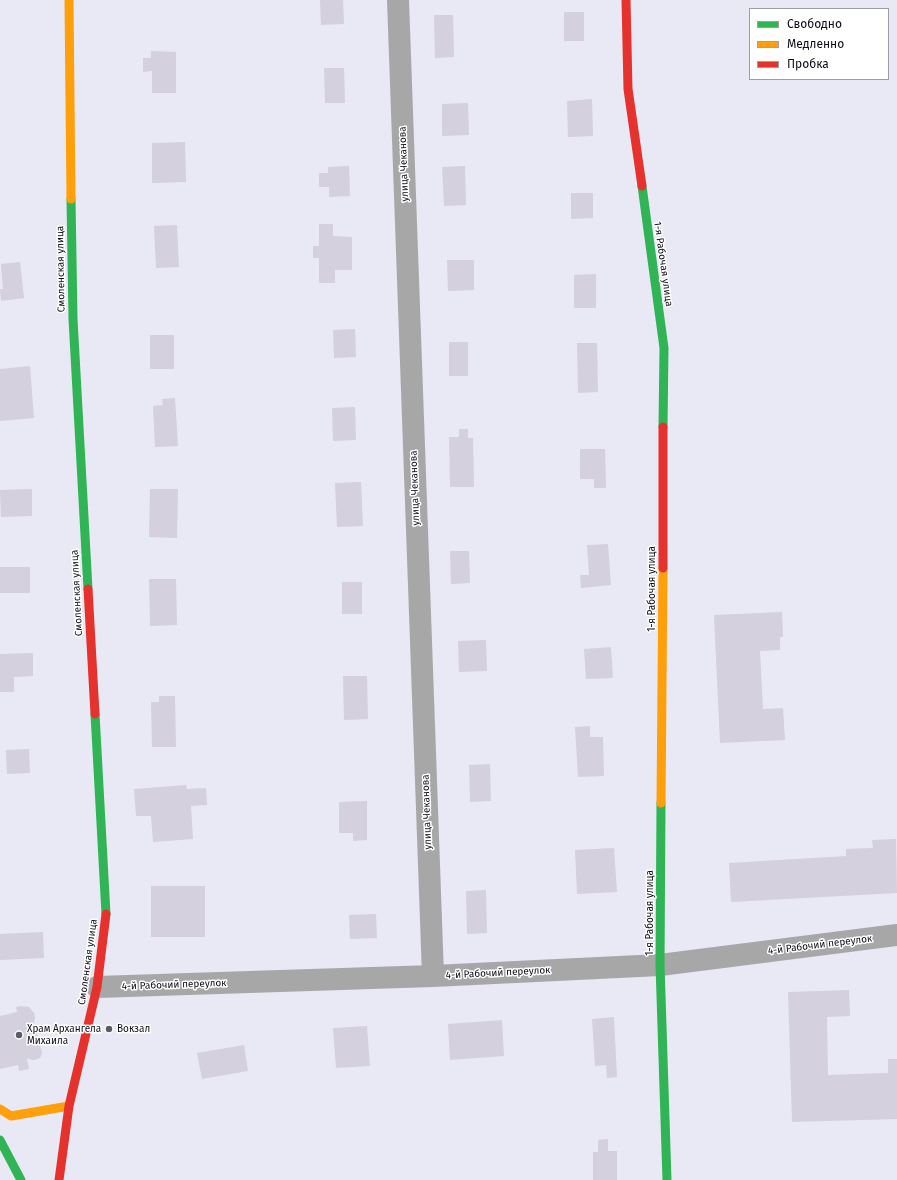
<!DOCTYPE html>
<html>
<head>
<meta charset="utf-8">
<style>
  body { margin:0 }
  #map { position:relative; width:897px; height:1180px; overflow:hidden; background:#e9e8f5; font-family:"Fira Sans",sans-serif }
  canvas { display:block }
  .legend { position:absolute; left:749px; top:8px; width:140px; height:72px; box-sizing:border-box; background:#fff; border:1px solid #9f9ea4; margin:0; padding:5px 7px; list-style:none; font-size:12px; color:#0f0d1b }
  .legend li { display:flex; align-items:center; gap:8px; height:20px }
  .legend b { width:20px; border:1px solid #9f9ea4 }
</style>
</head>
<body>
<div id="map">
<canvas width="897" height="1180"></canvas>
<ul class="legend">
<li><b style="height:5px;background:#30b455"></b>Свободно</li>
<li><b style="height:5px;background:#ff9f0a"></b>Медленно</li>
<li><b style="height:5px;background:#e5322d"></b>Пробка</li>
</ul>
</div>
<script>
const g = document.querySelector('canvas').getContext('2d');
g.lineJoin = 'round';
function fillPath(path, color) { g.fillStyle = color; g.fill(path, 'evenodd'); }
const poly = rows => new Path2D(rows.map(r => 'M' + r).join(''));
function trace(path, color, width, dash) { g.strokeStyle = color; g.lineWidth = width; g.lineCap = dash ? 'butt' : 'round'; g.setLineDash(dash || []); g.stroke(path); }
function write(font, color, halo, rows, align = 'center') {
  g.font = font + ' "Fira Sans",sans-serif'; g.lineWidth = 3; g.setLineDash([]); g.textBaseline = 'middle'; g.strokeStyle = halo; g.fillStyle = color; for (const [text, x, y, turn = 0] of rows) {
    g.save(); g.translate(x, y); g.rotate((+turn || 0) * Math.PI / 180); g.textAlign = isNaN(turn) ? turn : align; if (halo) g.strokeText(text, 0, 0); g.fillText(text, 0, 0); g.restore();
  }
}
fillPath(poly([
  [320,0,343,0,344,24,321,25],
  [564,12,584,12,584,41,564,41],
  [434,15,453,15,454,57,435,58],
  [151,51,176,52,176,93,152,93,152,71,143,72,143,58,151,58],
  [324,68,344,68,345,103,325,103],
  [592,99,593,136,568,137,567,101],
  [468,103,469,135,442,136,442,104],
  [185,142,186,182,152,183,152,143],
  [349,166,350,196,329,197,329,187,319,187,319,173,328,173,328,167],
  [465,166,466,205,444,206,442,167],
  [571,193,593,193,593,218,571,219],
  [319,224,333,224,333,236,352,237,352,270,335,270,335,283,319,283,319,258,313,258,313,246,319,246],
  [177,225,179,267,156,268,154,226],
  [447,260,474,260,474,290,448,291],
  [20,262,24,298,1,301,0,289,3,289,1,264],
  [596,274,596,308,574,308,574,275],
  [355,329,356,357,334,358,333,330],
  [150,335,174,335,174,369,150,369],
  [449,342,468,342,468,376,449,376],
  [577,343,597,343,598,392,578,393],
  [30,366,34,418,0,421,0,369],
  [175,398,178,446,155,447,153,406,163,405,162,399],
  [355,407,356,440,333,441,332,408],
  [459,429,468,429,468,438,473,438,474,487,450,487,449,437,459,437],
  [580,449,605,449,606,488,594,488,594,479,580,479],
  [361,482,363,526,337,527,335,483],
  [32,489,32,516,1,517,0,490],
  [150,489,178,489,177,538,149,537],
  [608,544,611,585,581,588,580,575,589,575,587,545],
  [450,551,469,551,470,583,451,584],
  [0,567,30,567,30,593,0,593],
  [149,579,176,579,177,625,150,626],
  [342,582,362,582,362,614,342,614],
  [782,612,783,637,780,637,780,650,760,651,763,709,783,708,785,740,720,743,714,615],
  [486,640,487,671,459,672,458,641],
  [611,647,613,678,586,679,584,649],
  [33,653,33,676,14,677,14,692,0,692,0,654],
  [343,676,367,676,368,719,344,720],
  [159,696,175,696,176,747,152,747,151,702,159,702],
  [590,726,590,737,603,737,604,776,578,777,575,727],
  [29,749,30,773,7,774,6,750],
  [490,764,491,801,470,802,469,765],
  [186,785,187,789,206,788,207,805,191,806,193,839,153,842,151,816,136,816,134,789],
  [367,801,367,840,353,841,353,833,339,833,339,802],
  [896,839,897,893,731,902,729,863,846,856,846,849,873,848,872,840],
  [614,848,617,892,577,894,575,850],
  [151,886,205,886,205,937,151,937],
  [486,890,487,933,467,934,466,891],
  [376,914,377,938,350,939,349,915],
  [43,932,44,958,0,960,0,934],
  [849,990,850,1016,827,1017,828,1075,888,1073,888,1059,897,1059,897,1119,792,1122,788,992],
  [21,1006,29,1007,34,1013,35,1018,34,1022,42,1053,41,1056,40,1058,35,1060,32,1060,27,1058,29,1069,19,1071,18,1065,0,1069,0,1016,17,1012,16,1007],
  [614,1017,617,1077,607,1078,606,1065,595,1066,592,1019],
  [502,1020,504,1056,450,1060,448,1024],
  [367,1026,370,1066,336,1068,333,1028],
  [244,1045,248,1071,202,1079,197,1053],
  [608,1139,608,1151,617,1151,617,1180,593,1180,593,1152,598,1152,598,1140]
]), '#d4d0dd');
trace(poly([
  [398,0,433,976],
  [97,987,433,976,660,965,897,935]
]), '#a8a7a8', 22);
trace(poly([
  [642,186,664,348,663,427],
  [71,199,73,319,88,589],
  [95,714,106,914],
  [661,803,660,965,667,1180],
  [0,1140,21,1180]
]), '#30b455', 9);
trace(poly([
  [69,0,71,199],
  [661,803,663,568],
  [0,1109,11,1116,69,1106]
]), '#ff9f0a', 9);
trace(poly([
  [626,0,628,89,642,186],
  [663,568,663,427],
  [88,589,95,714],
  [59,1180,69,1106,97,987,106,914]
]), '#e5322d', 9);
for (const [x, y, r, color] of [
  [109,1029,4,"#5b5a67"],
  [19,1035,4,"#5b5a67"]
]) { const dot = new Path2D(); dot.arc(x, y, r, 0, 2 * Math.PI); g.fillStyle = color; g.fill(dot); trace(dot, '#fff', 1.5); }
write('10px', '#0f0d1b', '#fff', [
  ["улица Чеканова",404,164,-92],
  ["1-я Рабочая улица",663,264,82],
  ["Смоленская улица",61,269,-91],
  ["улица Чеканова",415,488,-92],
  ["1-я Рабочая улица",652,589,-90],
  ["Смоленская улица",77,593,-93],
  ["улица Чеканова",427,812,-92],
  ["1-я Рабочая улица",650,913,-90],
  ["4-й Рабочий переулок",820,945,-7],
  ["Смоленская улица",88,962,-82],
  ["4-й Рабочий переулок",498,973,-3],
  ["4-й Рабочий переулок",174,985,-2]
]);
write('10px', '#0f0d1b', '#fff', [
  ["Храм Архангела",27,1029],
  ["Михаила",27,1041],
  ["Вокзал",117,1029]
], 'left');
</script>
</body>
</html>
